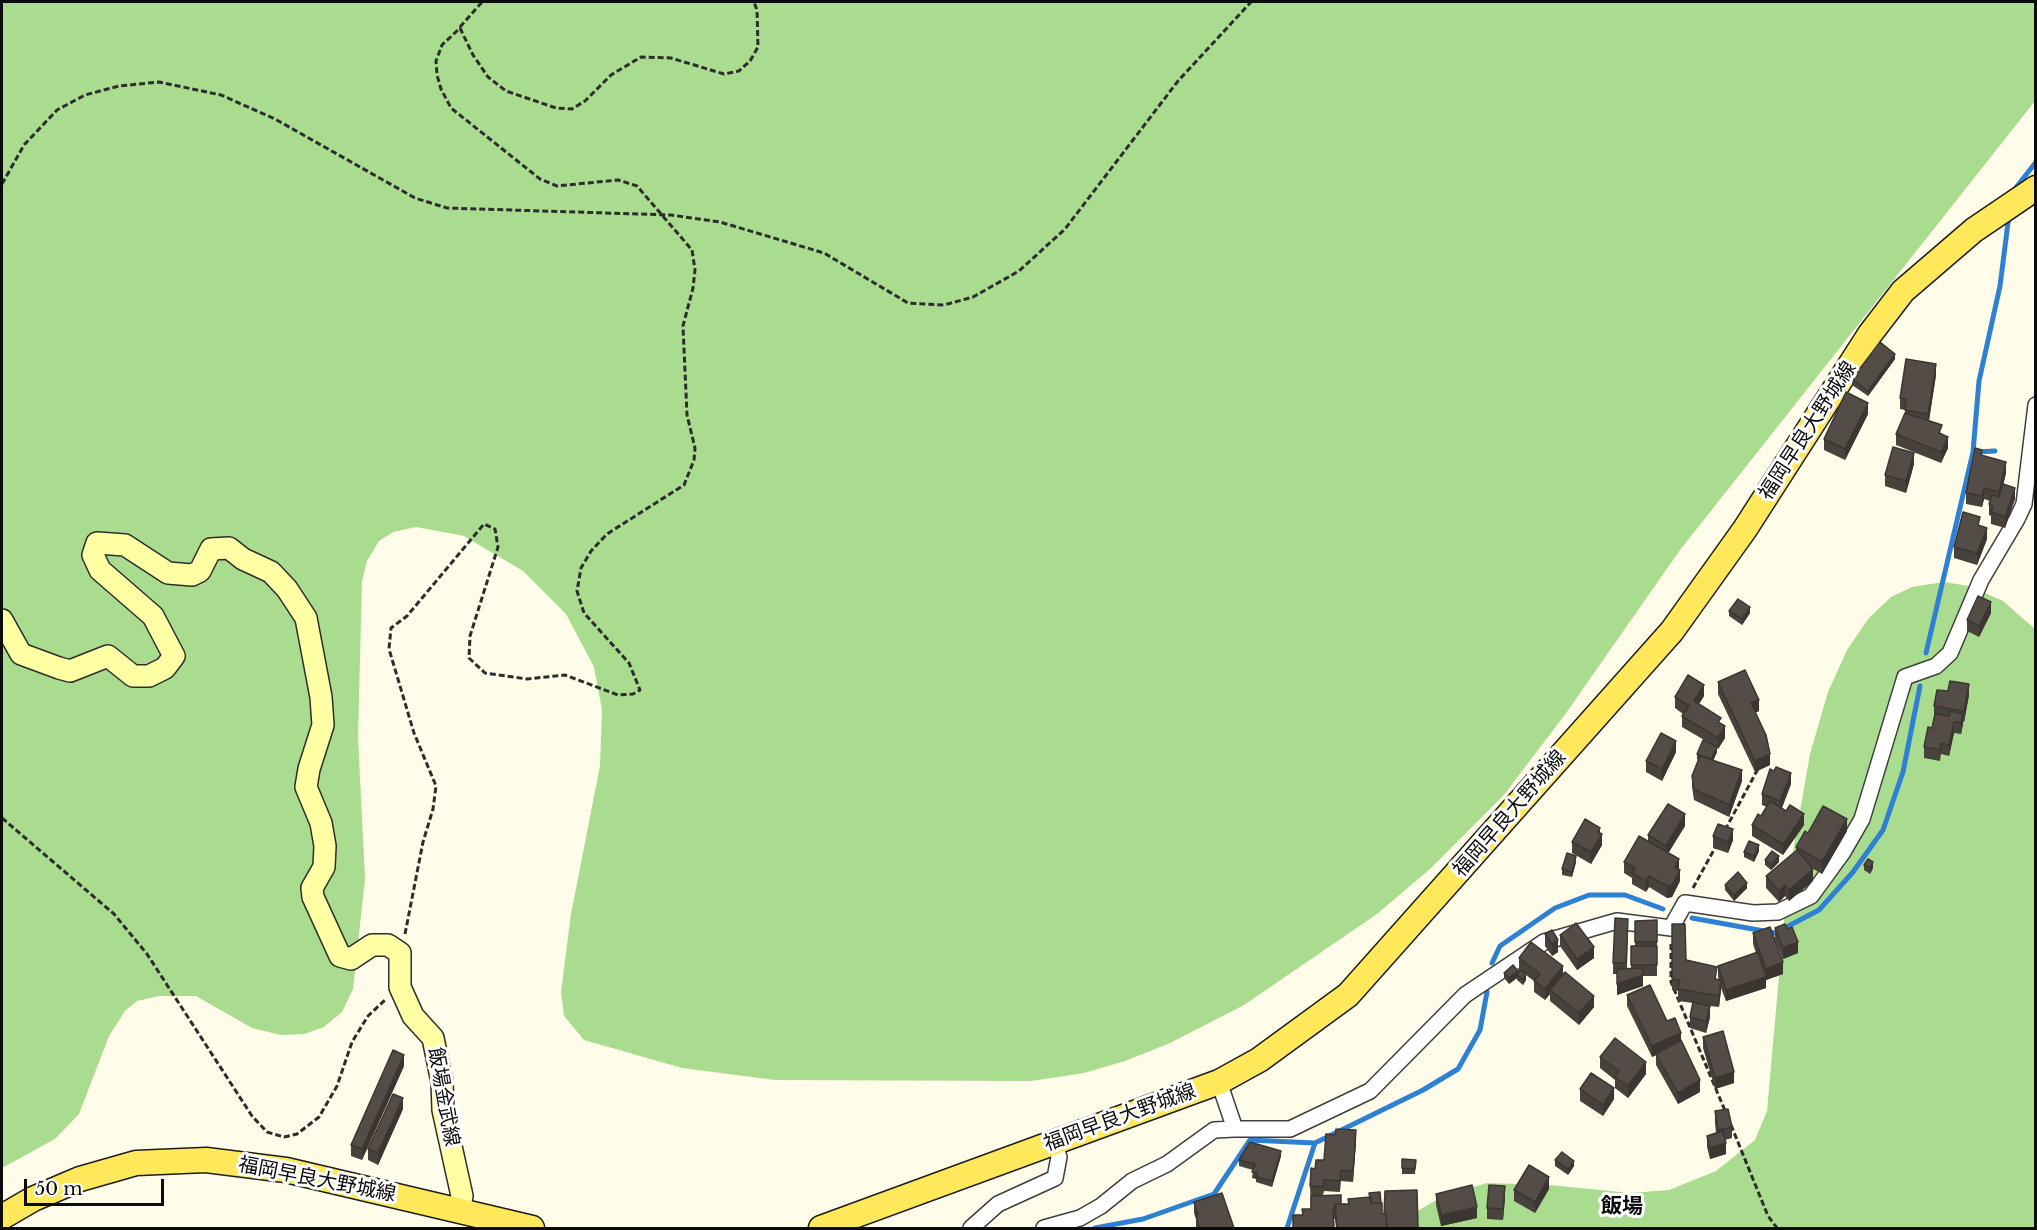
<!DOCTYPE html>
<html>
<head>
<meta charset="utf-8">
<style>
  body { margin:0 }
  #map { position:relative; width:2037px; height:1230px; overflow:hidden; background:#fffde9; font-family:"Libre Baskerville",serif }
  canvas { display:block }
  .frame { position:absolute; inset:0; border:3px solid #0b0b0b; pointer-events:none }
  .scale { position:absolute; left:24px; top:1179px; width:140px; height:27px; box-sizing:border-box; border:3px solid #0b0b0b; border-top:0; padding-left:8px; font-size:18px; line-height:21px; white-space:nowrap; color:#0b0b0b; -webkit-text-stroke:4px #fff; paint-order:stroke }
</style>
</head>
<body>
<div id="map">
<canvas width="2037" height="1230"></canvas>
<div class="frame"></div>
<div class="scale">50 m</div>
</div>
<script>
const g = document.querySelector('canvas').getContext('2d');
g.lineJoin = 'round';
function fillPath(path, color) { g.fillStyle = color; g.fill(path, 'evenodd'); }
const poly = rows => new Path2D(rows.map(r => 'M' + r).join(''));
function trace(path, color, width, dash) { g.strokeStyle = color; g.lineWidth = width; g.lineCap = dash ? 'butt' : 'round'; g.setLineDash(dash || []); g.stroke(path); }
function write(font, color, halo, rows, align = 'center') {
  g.font = font + ' "Libre Baskerville","Noto Sans JP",serif'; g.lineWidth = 6; g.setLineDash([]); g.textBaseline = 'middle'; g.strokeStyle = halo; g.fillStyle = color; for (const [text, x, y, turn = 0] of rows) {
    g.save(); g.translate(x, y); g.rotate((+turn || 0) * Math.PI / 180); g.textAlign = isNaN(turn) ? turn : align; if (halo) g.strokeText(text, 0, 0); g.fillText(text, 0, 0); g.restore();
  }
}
fillPath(poly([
  [2,2,2035,2,2035,101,1680,550,1564,716,1503,796,1430,869,1377,914,1244,1005,1170,1043,1125,1061,1084,1073,1031,1081,775,1080,682,1068,584,1040,564,1016,561,992,571,914,600,766,602,710,594,667,566,614,523,571,464,536,416,527,393,532,379,541,367,561,362,581,358,737,365,879,353,989,342,1012,324,1027,304,1034,281,1035,252,1028,196,996,159,996,137,1001,125,1011,109,1036,79,1114,55,1139,2,1168],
  [1944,582,1969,586,2003,601,2035,629,2035,1228,1394,1228,1404,1219,1443,1196,1487,1183,1550,1185,1630,1193,1669,1190,1716,1171,1755,1140,1767,1111,1787,886,1810,754,1828,692,1847,650,1868,619,1891,597,1912,587]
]), '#aadc8f');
trace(poly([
  [2011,194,2036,162],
  [1975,452,1995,451],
  [1926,653,1973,452,1979,381,2000,286,2009,215],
  [1692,918,1775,933,1819,910,1853,872,1883,830,1903,772,1920,686],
  [1492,963,1500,946,1555,908,1589,895,1625,895,1663,909],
  [1095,1228,1143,1219,1214,1194,1250,1140,1315,1143,1423,1090,1458,1069,1480,1030,1487,992],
  [1287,1228,1315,1143]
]), '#2e80d4', 5);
const minor = poly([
  [1219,1082,1235,1129,1290,1129,1370,1091,1465,995,1544,942,1617,921,1671,928,1685,903,1753,913,1778,912,1811,896,1843,852,1862,819,1905,677,1936,666,1950,653,1981,580,2017,519,2024,504,2036,405],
  [971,1228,998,1204,1055,1178,1059,1157,1054,1142],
  [1044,1228,1080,1218,1101,1206,1132,1181,1167,1164,1214,1130,1235,1129]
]);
const secondary = poly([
  [2,620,21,654,59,668,70,671,108,656,133,676,149,676,165,668,174,656,153,616,100,570,93,555,97,543,125,545,168,573,192,575,200,571,211,549,229,548,243,559,271,572,287,589,306,618,321,697,323,725,309,769,306,787,321,823,325,846,324,867,312,888,313,897,340,956,351,959,372,945,388,945,400,953,400,987,413,1016,433,1038,442,1082,443,1110,462,1196,459,1211]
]);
const primary = poly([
  [2,1217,33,1199,80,1179,136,1163,206,1160,286,1170,532,1228],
  [821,1228,1219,1082,1259,1060,1348,995,1672,631,1745,529,1870,334,1903,291,1974,230,2036,188]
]);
trace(minor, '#3e3e3e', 18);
trace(secondary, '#2d2d2d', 24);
trace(primary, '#1c1c1c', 27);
trace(poly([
  [460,27,482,2],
  [2,184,24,145,57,110,85,95,119,86,159,82,221,95,275,119,415,198,447,208,671,215,720,222,824,253,908,303,944,305,973,297,1019,271,1065,229,1178,81,1251,2],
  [2,818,114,914,147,954,252,1116,267,1132,284,1137,297,1134,319,1117,337,1086,352,1042,368,1016,385,1000],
  [1725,830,1759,767],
  [1693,888,1716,846],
  [405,934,423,842,433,809,436,786,414,733,389,649,391,628,407,616,484,524,495,529,498,547,470,636,469,658,485,673,527,679,565,675,618,695,633,694,640,690,629,663,584,613,577,591,581,568,591,551,607,534,684,485,694,460,695,448,687,415,683,326,693,288,695,270,692,250,637,186,618,180,557,186,540,179,451,108,441,89,437,75,436,61,442,45,460,28,473,55,488,77,506,91,556,108,572,109,585,101,611,75,641,57,671,58,724,74,739,71,750,61,758,47,757,10,754,2],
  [1671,944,1671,982,1726,1113],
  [1731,1125,1768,1216,1777,1228]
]), '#2d2d2d', 3, [6, 3]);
trace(minor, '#fff', 15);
trace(secondary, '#ffffa4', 21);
trace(primary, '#ffe859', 24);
fillPath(poly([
  [1895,359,1868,396,1852,385,1852,379],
  [1936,375,1929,421,1942,434,1948,448,1941,463,1896,445,1896,434,1905,413,1905,410,1900,409,1900,398],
  [1868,414,1845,460,1824,450,1824,439],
  [1982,456,2006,473,2003,484,2015,499,2005,528,1991,524,1991,516,1989,515,1989,504,1990,501,1984,499,1982,507,1966,504,1966,493],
  [1914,464,1906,493,1885,486,1885,475],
  [1987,539,1977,565,1954,558,1954,547],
  [1729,611,1750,613,1742,625,1729,616],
  [1991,613,1979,637,1967,631,1967,620],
  [1718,682,1759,711,1756,712,1770,765,1755,772,1718,694],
  [1969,695,1964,722,1963,722,1961,734,1954,733,1949,756,1941,754,1940,761,1924,758,1924,747,1932,728,1934,717,1934,706],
  [1704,696,1699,704,1721,724,1725,738,1718,749,1717,748,1717,752,1713,760,1742,781,1729,817,1694,800,1692,787,1692,776,1698,760,1697,759,1697,754,1706,741,1682,727,1682,716,1683,714,1675,708,1675,697],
  [1676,752,1662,781,1646,772,1646,761],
  [1791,784,1782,808,1804,825,1783,855,1752,836,1752,825,1761,816,1767,807,1762,805,1762,794],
  [1685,826,1668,853,1679,870,1680,881,1672,897,1667,898,1649,887,1646,892,1632,884,1632,878,1624,873,1624,862,1648,841,1648,835],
  [1847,831,1822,874,1812,868,1813,881,1789,901,1785,896,1779,902,1766,888,1766,876,1796,851,1796,847],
  [1600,834,1602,845,1591,864,1572,853,1572,842],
  [1713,836,1733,840,1728,853,1713,848],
  [1759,851,1754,862,1744,857,1744,852],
  [1765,860,1779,862,1771,870,1765,865],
  [1576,862,1572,877,1562,875,1562,869],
  [1864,865,1873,868,1870,874,1864,870],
  [1725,885,1747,888,1734,901,1725,890],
  [1657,920,1657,976,1643,976,1643,986,1617,995,1617,974,1613,974,1613,963,1628,930,1627,969,1631,969,1631,946,1635,946,1635,921],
  [1672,924,1686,960,1717,979,1719,980,1718,977,1718,966,1756,953,1753,944,1753,933,1783,974,1766,980,1766,979,1766,988,1726,1001,1721,988,1719,1007,1710,1006,1710,1017,1706,1033,1690,1028,1690,1017,1693,1003,1678,1001,1678,991,1672,990],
  [1775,928,1798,953,1783,959,1775,939],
  [1545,934,1558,952,1552,956,1545,946],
  [1560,935,1594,958,1577,970,1560,946],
  [1519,958,1563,975,1594,1007,1579,1025,1550,1001,1550,994,1545,1000,1534,992,1534,981,1526,975,1526,980,1523,985,1517,980,1517,978,1509,984,1504,978,1504,973,1518,973,1520,970,1519,969],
  [1627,995,1667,1021,1681,1040,1700,1092,1678,1104,1656,1065,1656,1055,1652,1057,1627,1006],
  [1703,1037,1734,1083,1715,1089,1703,1048],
  [1600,1057,1646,1074,1628,1098,1615,1088,1615,1080,1600,1068],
  [404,1066,362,1160,351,1156,351,1145],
  [1580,1089,1614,1099,1603,1116,1580,1101],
  [403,1109,378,1165,368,1160,368,1149],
  [1715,1111,1732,1127,1732,1138,1725,1140,1726,1154,1710,1159,1707,1147,1707,1136,1716,1133,1715,1123],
  [1356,1142,1353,1182,1341,1181,1340,1192,1324,1191,1323,1195,1341,1204,1381,1203,1382,1214,1418,1228,1336,1228,1335,1219,1302,1215,1311,1209,1310,1186,1315,1169],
  [1281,1156,1272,1187,1256,1182,1256,1179,1252,1178,1253,1170,1239,1166,1239,1160],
  [1402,1159,1416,1160,1415,1174,1402,1174],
  [1555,1160,1574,1166,1568,1175,1555,1166],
  [1549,1189,1535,1213,1514,1201,1514,1190],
  [1436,1194,1477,1218,1441,1226,1436,1205],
  [1505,1198,1503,1220,1487,1219,1487,1208],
  [1194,1202,1234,1228,1196,1228,1196,1219,1194,1213]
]), '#48423d');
fillPath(poly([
  [1895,354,1895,359,1868,396,1868,391],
  [1936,364,1936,375,1928,426,1928,414],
  [1868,403,1868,414,1845,460,1845,449],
  [1948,437,1948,448,1941,463,1941,452],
  [1914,453,1914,464,1906,493,1906,481],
  [2006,462,2006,473,1999,504,1999,492],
  [1984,488,1984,499,1982,507,1982,496],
  [2015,488,2015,499,2005,528,2005,517],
  [1987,528,1987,539,1977,565,1977,553],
  [1991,602,1991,613,1979,637,1979,626],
  [1750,607,1750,613,1742,625,1742,619],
  [1969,684,1969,695,1964,722,1964,711],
  [1704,685,1704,696,1694,712,1694,701],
  [1759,700,1759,711,1751,715,1751,703],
  [1963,714,1963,725,1961,734,1961,723],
  [1954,722,1954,733,1949,756,1949,745],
  [1725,726,1725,738,1718,749,1718,738],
  [1676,741,1676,752,1662,781,1662,769],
  [1717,747,1717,752,1711,766,1711,760],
  [1770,754,1770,765,1755,772,1755,761],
  [1742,770,1742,781,1729,817,1729,805],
  [1791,773,1791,784,1780,812,1780,801],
  [1685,814,1685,826,1666,857,1666,846],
  [1804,814,1804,825,1783,855,1783,844],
  [1847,819,1847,831,1822,874,1822,862],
  [1600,828,1600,836,1602,834,1602,845,1591,864,1591,852],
  [1733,829,1733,840,1728,853,1728,842],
  [1759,845,1759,851,1754,862,1754,856],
  [1576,856,1576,862,1572,877,1572,872],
  [1779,856,1779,862,1771,870,1771,865],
  [1679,859,1679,870,1675,867],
  [1873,862,1873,868,1870,874,1870,868],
  [1813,869,1813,881,1789,901,1789,890],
  [1680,870,1680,881,1672,897,1667,898,1667,886],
  [1649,876,1649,887,1646,892,1646,881],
  [1747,883,1747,888,1734,901,1734,895],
  [1785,885,1785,896,1779,902,1779,891],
  [1558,940,1558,952,1552,956,1552,944],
  [1798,942,1798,953,1783,959,1783,948],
  [1594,947,1594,958,1577,970,1577,959],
  [1783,962,1783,974,1766,980,1766,969],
  [1563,966,1563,978,1550,990,1550,994,1545,1000,1545,989],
  [1518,971,1518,975,1517,975,1517,978,1509,984,1509,978],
  [1526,974,1526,980,1523,985,1523,979],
  [1643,975,1643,986,1617,995,1617,984],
  [1766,977,1766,988,1726,1001,1726,990],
  [1721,980,1721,991,1719,1007,1719,996],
  [1594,996,1594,1007,1579,1025,1579,1013],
  [1710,1006,1710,1017,1706,1033,1706,1022],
  [1681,1033,1681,1044,1652,1057,1652,1046],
  [404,1055,404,1066,362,1160,362,1149],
  [1646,1062,1646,1074,1628,1098,1628,1086],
  [1734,1072,1734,1083,1715,1089,1715,1078],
  [1700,1080,1700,1092,1678,1104,1678,1093],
  [1614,1088,1614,1099,1603,1116,1603,1105],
  [403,1098,403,1109,378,1165,378,1153],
  [1356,1130,1356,1142,1353,1182,1353,1171],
  [1726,1143,1726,1154,1710,1159,1710,1148],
  [1281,1151,1281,1156,1272,1187,1272,1181],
  [1574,1161,1574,1166,1568,1175,1568,1169],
  [1549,1177,1549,1189,1535,1213,1535,1202],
  [1505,1186,1505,1198,1503,1220,1503,1209],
  [1477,1207,1477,1218,1441,1226,1441,1215]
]), '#3b3632');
const building = poly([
  [1880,342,1895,354,1868,391,1852,379,1880,342],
  [1906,359,1936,364,1928,414,1905,410,1906,399,1900,398,1906,359],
  [1846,392,1868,403,1845,449,1824,439,1846,392],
  [1905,413,1942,425,1939,433,1948,437,1941,452,1896,434,1905,413],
  [1893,447,1914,453,1906,481,1885,475,1893,447],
  [1975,448,1982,450,1981,455,2006,462,1999,492,1984,488,1982,496,1966,493,1975,448],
  [2003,484,2015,488,2005,517,1991,512,1993,506,1989,504,1992,495,1999,497,2003,484],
  [1963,512,1980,517,1978,525,1987,528,1977,553,1954,547,1963,512],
  [1978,596,1991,602,1979,626,1967,620,1978,596],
  [1738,599,1750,607,1742,619,1729,611,1738,599],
  [1745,670,1759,700,1751,703,1766,735,1770,754,1755,761,1718,682,1745,670],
  [1688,675,1704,685,1694,701,1721,718,1718,722,1725,726,1718,738,1682,716,1689,706,1675,697,1688,675],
  [1950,681,1969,684,1964,711,1934,706,1937,690,1948,691,1950,681],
  [1950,711,1963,714,1961,723,1954,722,1949,745,1941,743,1940,750,1924,747,1928,727,1932,728,1935,714,1949,716,1950,711],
  [1661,733,1676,741,1662,769,1646,761,1661,733],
  [1703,740,1717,747,1711,759,1697,754,1703,740],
  [1700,756,1742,770,1729,805,1694,789,1692,776,1700,756],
  [1776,767,1791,773,1780,801,1762,794,1770,769,1774,771,1776,767],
  [1770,801,1786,811,1790,805,1804,814,1783,844,1752,825,1758,814,1761,816,1770,801],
  [1668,804,1685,814,1666,846,1648,835,1668,804],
  [1823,806,1847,819,1822,862,1796,847,1805,831,1808,833,1823,806],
  [1585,819,1600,828,1598,832,1602,834,1591,852,1572,842,1585,819],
  [1718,824,1733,829,1728,842,1713,836,1718,824],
  [1639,836,1679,859,1675,867,1680,870,1672,885,1667,886,1649,876,1646,881,1632,873,1635,868,1624,862,1639,836],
  [1749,841,1759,845,1754,856,1744,852,1749,841],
  [1797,850,1813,869,1789,890,1785,885,1779,891,1766,876,1797,850],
  [1772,851,1779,856,1771,865,1765,860,1772,851],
  [1567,853,1576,856,1572,872,1562,869,1567,853],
  [1868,859,1873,862,1870,868,1864,865,1868,859],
  [1738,872,1747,883,1734,895,1725,885,1738,872],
  [1615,918,1628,919,1626,963,1613,963,1615,918],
  [1657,920,1657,942,1635,942,1635,921,1657,920],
  [1576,923,1594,947,1577,959,1560,935,1576,923],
  [1672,924,1685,924,1686,960,1717,967,1715,979,1721,980,1719,996,1678,989,1680,980,1672,979,1672,924],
  [1785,924,1788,929,1792,927,1798,942,1783,948,1775,928,1785,924],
  [1770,927,1783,962,1766,969,1753,933,1770,927],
  [1552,930,1558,940,1552,944,1545,934,1552,930],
  [1531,942,1563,966,1545,989,1534,981,1540,974,1519,958,1531,942],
  [1631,946,1657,946,1657,965,1631,965,1631,946],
  [1758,952,1766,977,1726,990,1718,966,1758,952],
  [1513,965,1518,971,1509,978,1504,973,1513,965],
  [1643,968,1643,975,1617,984,1617,969,1643,968],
  [1520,970,1526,974,1523,979,1517,975,1520,970],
  [1565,972,1594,996,1579,1013,1550,990,1565,972],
  [1650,985,1667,1021,1675,1018,1681,1033,1652,1046,1627,995,1650,985],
  [1693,1002,1710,1006,1706,1022,1690,1017,1693,1002],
  [1723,1031,1734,1072,1715,1078,1703,1037,1723,1031],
  [1615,1038,1646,1062,1628,1086,1615,1077,1619,1071,1600,1057,1615,1038],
  [1681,1040,1700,1080,1678,1093,1656,1054,1681,1040],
  [393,1050,404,1055,362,1149,351,1145,393,1050],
  [1591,1073,1614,1088,1603,1105,1580,1089,1591,1073],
  [393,1094,403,1098,378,1153,368,1149,393,1094],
  [1728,1109,1732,1127,1718,1130,1715,1111,1728,1109],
  [1336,1129,1356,1130,1353,1171,1341,1170,1340,1181,1324,1180,1323,1187,1310,1186,1311,1168,1315,1169,1316,1160,1324,1160,1326,1134,1335,1135,1336,1129],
  [1722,1131,1726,1143,1710,1148,1707,1136,1722,1131],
  [1250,1142,1281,1151,1272,1181,1256,1177,1257,1173,1252,1172,1255,1164,1239,1160,1250,1142],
  [1562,1152,1574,1161,1568,1169,1555,1160,1562,1152],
  [1402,1159,1416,1160,1415,1169,1402,1168,1402,1159],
  [1529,1165,1549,1177,1535,1202,1514,1190,1529,1165],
  [1472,1185,1477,1207,1441,1215,1436,1194,1472,1185],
  [1489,1185,1505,1186,1503,1209,1487,1208,1489,1185],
  [1417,1190,1418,1228,1387,1228,1386,1214,1384,1214,1385,1191,1417,1190],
  [1380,1192,1381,1203,1371,1203,1369,1193,1380,1192],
  [1222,1193,1234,1228,1199,1228,1196,1214,1198,1214,1194,1202,1222,1193],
  [1341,1195,1341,1204,1335,1204,1336,1208,1333,1208,1334,1228,1293,1228,1293,1215,1303,1215,1302,1209,1311,1209,1311,1196,1341,1195],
  [1371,1197,1371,1203,1382,1203,1382,1214,1386,1214,1387,1228,1337,1228,1335,1204,1349,1204,1348,1199,1371,1197]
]);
fillPath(building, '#544d47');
trace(building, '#3b3632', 1.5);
write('20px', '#0b0b0b', '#fff', [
  ["福岡早良大野城線",1808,431,-57],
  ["福岡早良大野城線",1510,814,-49],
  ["飯場金武線",443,1097,80],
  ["福岡早良大野城線",1120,1118,-20],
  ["福岡早良大野城線",317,1180,11]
]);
write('bold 21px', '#0b0b0b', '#fff', [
  ["飯場",1622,1207]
]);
</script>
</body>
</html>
